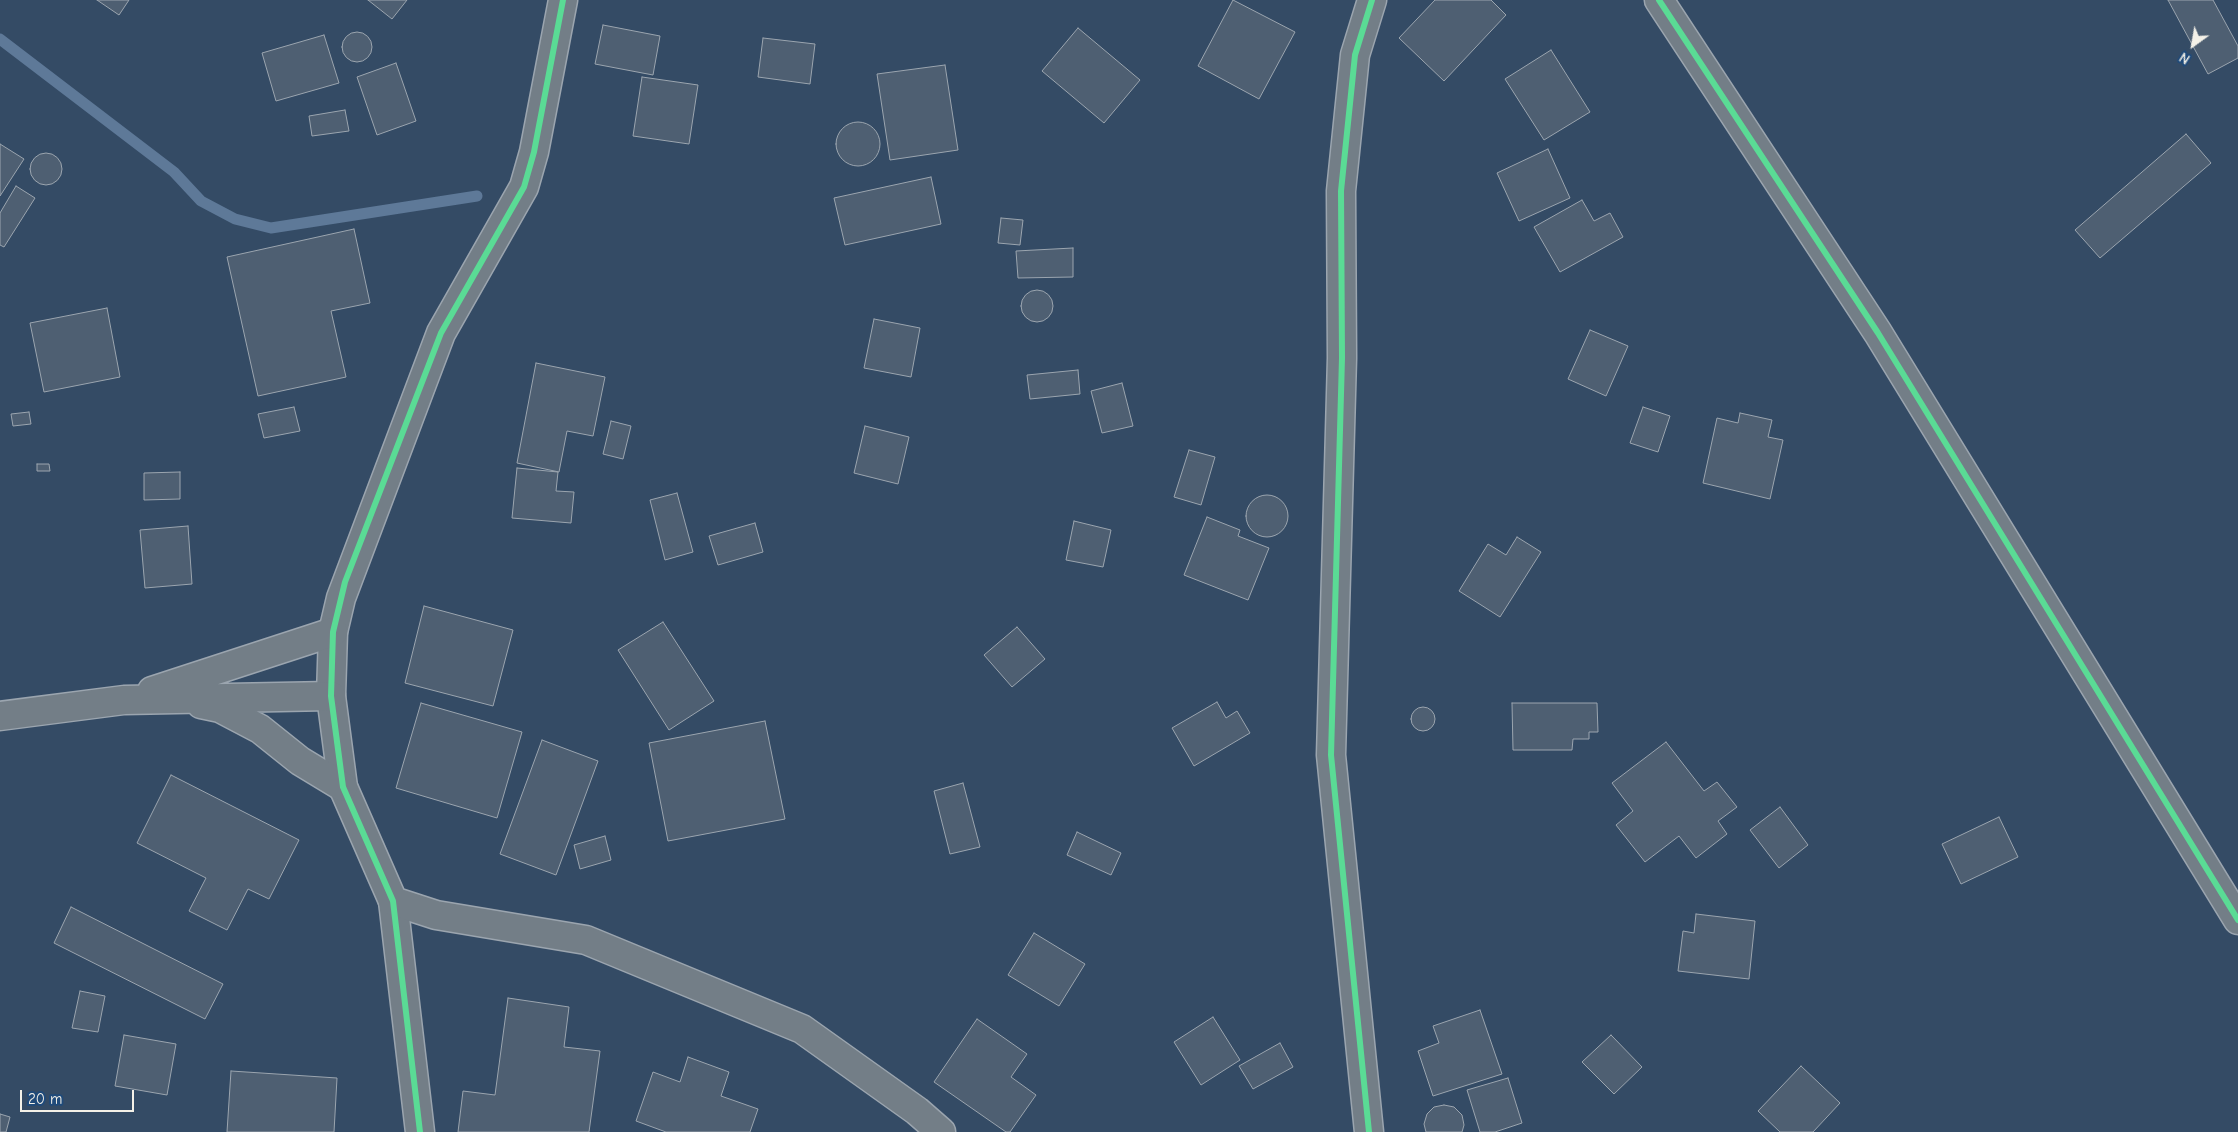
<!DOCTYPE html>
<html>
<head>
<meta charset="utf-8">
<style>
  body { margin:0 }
  #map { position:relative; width:2238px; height:1132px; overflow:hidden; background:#344b65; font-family:"Comic Neue",sans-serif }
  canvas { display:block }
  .north { position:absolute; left:2168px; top:20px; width:50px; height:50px; -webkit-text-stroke:4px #1f4a7a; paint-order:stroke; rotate:212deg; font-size:14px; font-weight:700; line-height:20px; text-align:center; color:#f4f1e8 }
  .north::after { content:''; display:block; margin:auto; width:18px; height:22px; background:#f4f1e8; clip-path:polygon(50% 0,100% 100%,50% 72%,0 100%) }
  .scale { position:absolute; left:20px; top:1090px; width:114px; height:22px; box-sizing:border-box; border:2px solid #f4f1e8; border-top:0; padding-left:6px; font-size:15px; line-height:18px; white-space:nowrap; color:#f4f1e8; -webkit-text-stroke:4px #1f4a7a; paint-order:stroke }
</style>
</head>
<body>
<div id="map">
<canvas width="2238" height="1132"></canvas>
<div class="north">N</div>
<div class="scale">20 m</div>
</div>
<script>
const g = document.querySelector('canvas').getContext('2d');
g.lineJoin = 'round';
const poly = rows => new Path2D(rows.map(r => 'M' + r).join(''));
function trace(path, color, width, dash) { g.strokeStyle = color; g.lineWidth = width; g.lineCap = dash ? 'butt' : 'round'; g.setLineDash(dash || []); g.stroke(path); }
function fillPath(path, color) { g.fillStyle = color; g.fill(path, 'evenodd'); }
trace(poly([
  [0,39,174,172,201,201,235,219,271,228,477,196]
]), '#5e7998', 11);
const building = poly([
  [97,0,129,0,119,15,97,0],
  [368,0,407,0,392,19,368,0],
  [1233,0,1295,32,1259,99,1198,66,1233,0],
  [1435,0,1491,0,1506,15,1444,81,1399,38,1435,0],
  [2168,0,2213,0,2238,46,2238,58,2208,74,2168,0],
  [603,25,660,36,653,75,595,64,603,25],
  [1078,28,1140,80,1104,123,1042,71,1078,28],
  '342 47a15 15 0 1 1 30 0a15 15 0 1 1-30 0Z',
  [324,35,339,83,276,101,262,53,324,35],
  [763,38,815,44,810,84,758,77,763,38],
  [1551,50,1590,112,1544,140,1505,79,1551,50],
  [396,63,416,121,377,135,357,77,396,63],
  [945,65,958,150,890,160,877,74,945,65],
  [642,77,698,85,689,144,633,136,642,77],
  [345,110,349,131,312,136,309,116,345,110],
  '836 144a22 22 0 1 1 44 0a22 22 0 1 1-44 0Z',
  [2186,134,2211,163,2100,258,2075,230,2186,134],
  [0,144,24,159,0,196,0,144],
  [1548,149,1570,198,1519,221,1497,173,1548,149],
  '30 169a16 16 0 1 1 32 0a16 16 0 1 1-32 0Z',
  [931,177,941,224,845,245,834,198,931,177],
  [16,186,35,198,4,247,0,245,0,213,16,186],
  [1582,200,1594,221,1610,213,1623,237,1560,272,1534,227,1582,200],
  [1001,218,1023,220,1020,245,998,243,1001,218],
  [354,229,370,303,331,311,346,377,258,396,227,257,354,229],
  [1073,248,1073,277,1018,278,1016,251,1073,248],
  '1021 306a16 16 0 1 1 32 0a16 16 0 1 1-32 0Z',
  [107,308,120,377,44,392,30,323,107,308],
  [874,319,920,328,911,377,864,368,874,319],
  [1590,330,1628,346,1606,396,1568,379,1590,330],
  [536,363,605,377,593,436,567,431,559,472,517,463,536,363],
  [1078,370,1080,394,1030,399,1027,375,1078,370],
  [1122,383,1133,426,1102,433,1091,391,1122,383],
  [294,407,300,431,264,438,258,414,294,407],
  [1643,407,1670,416,1658,452,1630,443,1643,407],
  [29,412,31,424,13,426,11,414,29,412],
  [1740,413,1772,420,1768,437,1783,440,1770,499,1703,483,1717,418,1738,423,1740,413],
  [611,421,631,426,623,459,603,454,611,421],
  [865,426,909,437,898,484,854,473,865,426],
  [1189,450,1215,457,1201,505,1174,497,1189,450],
  [37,464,49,464,50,471,37,471,37,464],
  [517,468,558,472,556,491,574,492,571,523,512,518,517,468],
  [180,472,180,499,144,500,144,473,180,472],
  [677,493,693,552,665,560,650,500,677,493],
  '1246 516a21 21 0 1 1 42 0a21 21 0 1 1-42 0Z',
  [1207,517,1240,530,1238,536,1269,548,1248,600,1184,575,1207,517],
  [1074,521,1111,530,1103,567,1066,560,1074,521],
  [755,523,763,552,718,565,709,536,755,523],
  [188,526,192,584,145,588,140,530,188,526],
  [1517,537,1541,552,1500,617,1459,591,1488,544,1506,555,1517,537],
  [424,606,513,630,493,706,405,683,424,606],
  [663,622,714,701,669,730,618,650,663,622],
  [1017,627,1045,659,1012,687,984,655,1017,627],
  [1217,702,1226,718,1237,711,1250,733,1194,766,1172,728,1217,702],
  [421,703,522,732,497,818,396,788,421,703],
  [1512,703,1597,703,1598,732,1589,732,1589,739,1573,739,1572,750,1513,750,1512,703],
  '1411 719a12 12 0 1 1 24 0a12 12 0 1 1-24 0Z',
  [765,721,785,819,668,841,649,743,765,721],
  [542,740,598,761,556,875,500,854,542,740],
  [1666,742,1704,791,1717,782,1737,807,1718,821,1727,834,1696,858,1679,836,1645,862,1616,825,1633,811,1612,783,1666,742],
  [171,775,299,840,269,899,248,889,227,930,189,911,206,878,137,843,171,775],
  [963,783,980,847,950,854,934,791,963,783],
  [1780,807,1808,845,1779,868,1750,830,1780,807],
  [1999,817,2018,857,1961,884,1942,844,1999,817],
  [1077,832,1121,853,1111,875,1067,855,1077,832],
  [605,836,611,860,580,869,574,845,605,836],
  [71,907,223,984,205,1019,54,943,71,907],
  [1696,914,1755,921,1749,979,1678,971,1683,931,1694,933,1696,914],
  [1034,933,1085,964,1059,1006,1008,975,1034,933],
  [80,991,105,996,98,1032,72,1028,80,991],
  [508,998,569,1007,564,1047,600,1051,589,1132,458,1132,463,1091,495,1095,508,998],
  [1480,1010,1502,1074,1433,1096,1418,1051,1439,1043,1433,1026,1480,1010],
  [1213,1017,1240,1060,1201,1085,1174,1042,1213,1017],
  [977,1019,1027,1054,1011,1077,1036,1095,1010,1132,1006,1132,934,1082,977,1019],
  [124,1035,176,1044,167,1095,115,1086,124,1035],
  [1611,1035,1642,1067,1614,1094,1582,1062,1611,1035],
  [1280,1043,1293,1067,1253,1089,1239,1066,1280,1043],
  [688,1057,729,1072,721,1096,758,1109,750,1132,666,1132,636,1121,653,1072,680,1082,688,1057],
  [1801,1066,1840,1103,1813,1132,1780,1132,1758,1111,1801,1066],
  [231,1071,337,1078,334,1132,227,1132,231,1071],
  [1508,1078,1522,1123,1495,1132,1480,1132,1467,1090,1508,1078],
  [1444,1105,1454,1107,1462,1115,1464,1125,1462,1132,1426,1132,1424,1124,1427,1114,1434,1107,1444,1105],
  [0,1114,10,1117,6,1132,0,1132,0,1114]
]);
fillPath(building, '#4e5f72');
trace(building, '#9ba5af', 1);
const minor = poly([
  [1659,0,1878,333,2238,920],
  [393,901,420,1132],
  [1369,1132,1331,755,1342,358,1341,191,1355,55,1372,0]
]);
const tertiary = poly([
  [563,0,534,152,524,187,441,333,341,598,333,632,331,696,343,787,393,901,436,915,586,940,802,1029,917,1111,941,1132]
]);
const secondary = poly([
  [152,691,333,632],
  [201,704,220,708,260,729,300,761,343,787],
  [0,716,124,700,331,696]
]);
trace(minor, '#9ba5af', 31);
trace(tertiary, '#9ba5af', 31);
trace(secondary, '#9ba5af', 31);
trace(minor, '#737e87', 28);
trace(tertiary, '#737e87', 28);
trace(secondary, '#737e87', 28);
trace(poly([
  [1659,0,1878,333,2238,920],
  [420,1132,393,901,343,787,331,696,333,632,345,582,441,333,524,187,534,152,563,0],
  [1369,1132,1331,755,1342,358,1341,191,1355,55,1372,0]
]), '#5adb95', 6);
</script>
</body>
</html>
